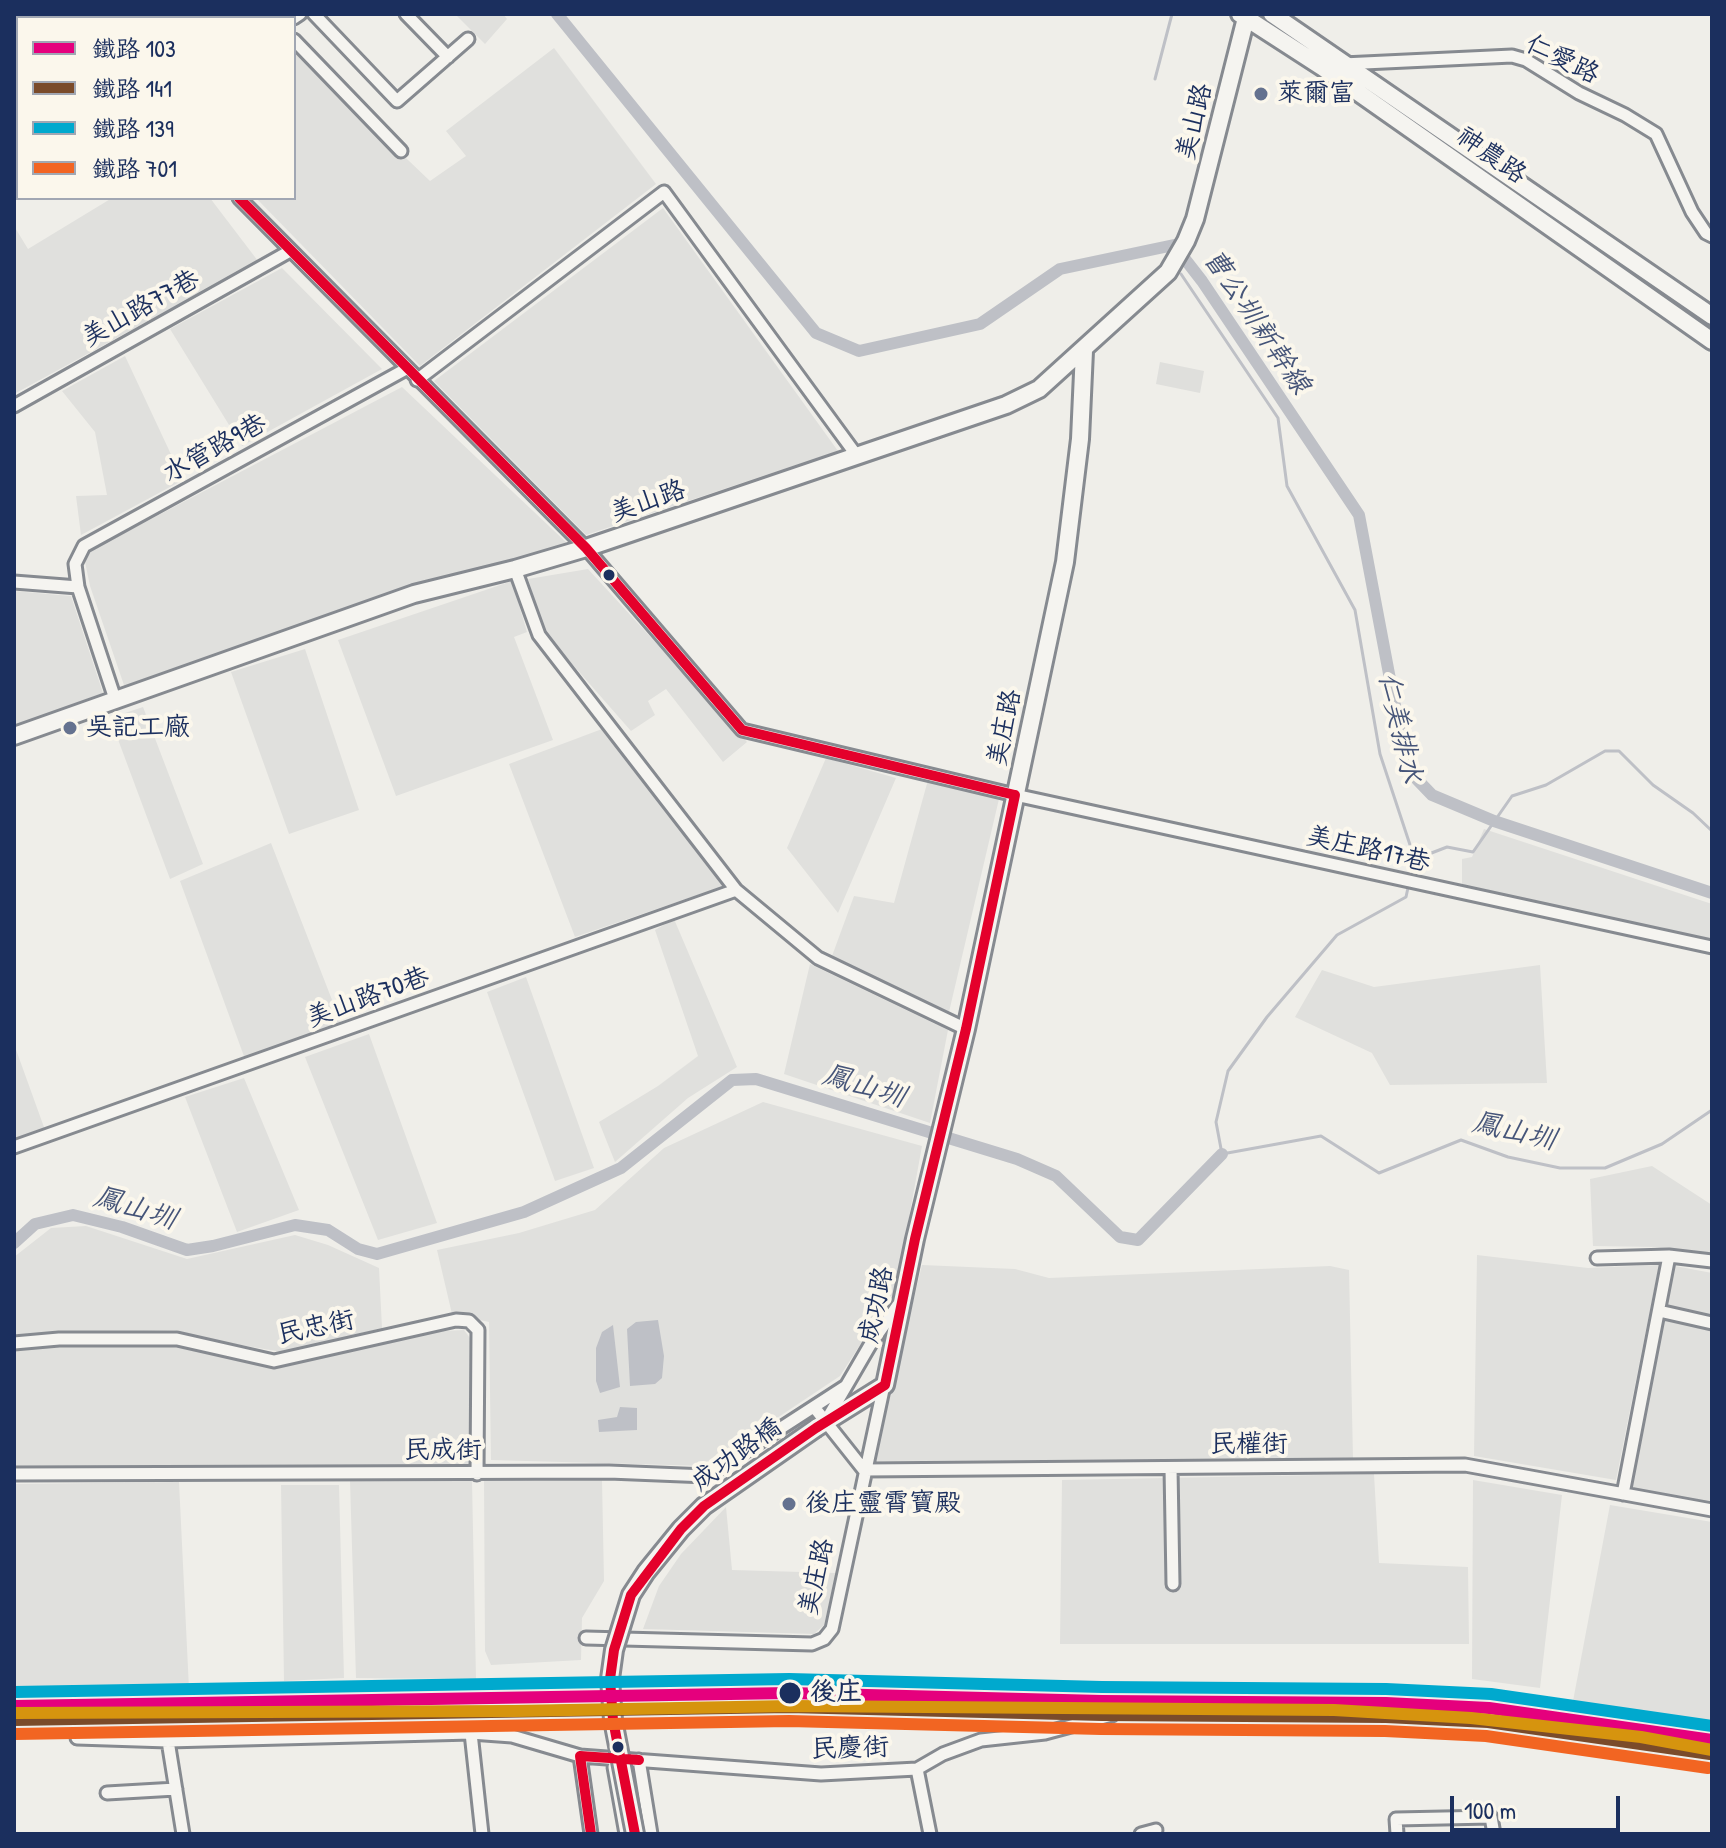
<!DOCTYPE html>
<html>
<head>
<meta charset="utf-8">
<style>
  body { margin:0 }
  #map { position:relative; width:1726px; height:1848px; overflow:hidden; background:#efeee9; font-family:"Patrick Hand","LXGW WenKai TC",sans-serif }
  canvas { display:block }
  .frame { position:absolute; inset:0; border:16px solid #1b2f5e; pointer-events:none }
  .legend { position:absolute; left:16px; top:16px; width:280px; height:184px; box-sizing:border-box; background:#fbf7ec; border:2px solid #a1a7b3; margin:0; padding:10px 14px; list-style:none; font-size:24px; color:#1b2f5e }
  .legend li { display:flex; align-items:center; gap:16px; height:40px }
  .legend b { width:40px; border:2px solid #a1a7b3 }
  .scale { position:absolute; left:1450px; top:1796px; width:170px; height:36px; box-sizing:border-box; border:4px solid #1b2f5e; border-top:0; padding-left:10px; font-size:24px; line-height:28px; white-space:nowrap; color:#1b2f5e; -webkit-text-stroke:6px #fbf7ec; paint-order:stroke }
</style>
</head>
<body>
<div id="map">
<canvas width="1726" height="1848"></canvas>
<div class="frame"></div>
<ul class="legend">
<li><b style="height:10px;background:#e5007d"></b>鐵路 103</li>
<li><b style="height:10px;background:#7a4b2a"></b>鐵路 141</li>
<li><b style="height:10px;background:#00a9ce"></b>鐵路 139</li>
<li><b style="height:10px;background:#f26522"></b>鐵路 701</li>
</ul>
<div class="scale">100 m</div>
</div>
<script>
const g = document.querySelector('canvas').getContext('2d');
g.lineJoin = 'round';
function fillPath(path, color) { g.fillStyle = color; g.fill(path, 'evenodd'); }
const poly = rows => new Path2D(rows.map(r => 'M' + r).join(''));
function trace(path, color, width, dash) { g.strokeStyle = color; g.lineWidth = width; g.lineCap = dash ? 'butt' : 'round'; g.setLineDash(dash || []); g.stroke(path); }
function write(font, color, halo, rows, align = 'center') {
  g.font = font + ' "Patrick Hand","LXGW WenKai TC",sans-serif'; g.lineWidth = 8; g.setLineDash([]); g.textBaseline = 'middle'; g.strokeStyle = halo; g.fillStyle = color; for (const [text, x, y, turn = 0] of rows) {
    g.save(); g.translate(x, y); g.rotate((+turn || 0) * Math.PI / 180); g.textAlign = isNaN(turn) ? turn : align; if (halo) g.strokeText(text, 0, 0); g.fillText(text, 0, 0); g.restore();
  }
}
fillPath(poly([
  [69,14,289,14,284,18,73,18],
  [455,14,503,14,507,19,485,44],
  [554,48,656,184,420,366,256,198,294,198,294,51,430,181,466,156,446,131],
  [112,198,210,198,258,261,14,394,14,226,28,249],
  [663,208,838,451,586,535,434,381],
  [282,268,382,369,242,446,170,329],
  [125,356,183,480,81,535,76,496,107,495,95,432,62,391],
  [402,387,569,545,416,587,125,688,90,586,84,557,92,550],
  [588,569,747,742,723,762,666,689,648,701,655,715,631,731,545,633,528,579],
  [512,581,527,632,514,637,553,740,396,796,338,640],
  [14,591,71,596,103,693,14,726],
  [305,649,359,810,289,834,231,672],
  [143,707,203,864,170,879,110,718],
  [602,729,724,886,575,937,509,764],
  [826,758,896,778,838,913,787,848],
  [928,780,999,799,949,1012,832,956,854,896,894,903],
  [1484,829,1712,904,1712,939,1462,885,1462,859,1472,857],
  [271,843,341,1023,245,1059,180,881],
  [674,919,737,1067,688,1098,615,1162,599,1122,658,1086,698,1056,655,930],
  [810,964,948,1030,930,1123,784,1074],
  [1540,965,1547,1083,1390,1085,1372,1053,1295,1017,1322,970,1374,987],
  [526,977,594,1168,555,1181,487,992],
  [369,1034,437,1223,378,1240,305,1057],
  [14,1044,45,1130,14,1140],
  [244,1078,299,1210,237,1232,185,1097],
  [763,1102,922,1146,896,1289,840,1376,705,1466,491,1460,489,1322,452,1314,437,1250,519,1233,595,1210,664,1148],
  [1652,1166,1712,1205,1712,1258,1655,1247,1593,1246,1590,1179],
  [86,1226,187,1259,295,1235,328,1245,379,1268,382,1328,282,1352,217,1341,175,1330,14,1335,14,1257,51,1228],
  [1477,1255,1588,1268,1659,1265,1616,1480,1474,1456],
  [922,1265,1015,1269,1049,1278,1330,1266,1349,1270,1353,1459,874,1461],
  [1675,1266,1712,1273,1712,1503,1631,1488],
  [464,1330,470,1338,470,1468,14,1468,14,1349,37,1346,178,1347,278,1367,443,1331],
  [1374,1474,1379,1563,1468,1567,1469,1644,1060,1644,1062,1480],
  [484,1480,602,1480,604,1581,582,1618,581,1660,491,1665,485,1651],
  [1473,1480,1562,1495,1540,1688,1472,1679],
  [350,1481,472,1481,476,1679,356,1678],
  [179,1482,189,1689,14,1692,14,1484],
  [281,1485,339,1485,344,1678,284,1681],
  [1610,1505,1712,1522,1712,1726,1573,1701]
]), '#e0e0dd');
fillPath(poly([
  [1160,362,1204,371,1200,393,1156,384],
  [726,1507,732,1570,836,1573,824,1625,814,1634,643,1629,659,1586,681,1554]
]), '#dfdfdc');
fillPath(poly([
  [658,1320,664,1356,662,1378,655,1384,630,1386,627,1329,636,1322],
  [613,1325,620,1387,600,1393,596,1381,596,1348,602,1332],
  [620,1407,637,1408,637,1430,599,1432,598,1420,617,1417]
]), '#bec0c6');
trace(poly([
  [1155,79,1172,14],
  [1181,274,1278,418,1287,486,1355,610,1380,754,1415,860,1411,876],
  [1416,859,1447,847,1473,852,1512,796,1546,785,1605,751,1619,751,1653,785,1693,813,1712,831],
  [1409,883,1406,897,1337,935,1267,1017,1228,1071,1216,1122,1222,1154,1321,1136,1379,1173,1461,1140,1508,1157,1560,1168,1605,1168,1662,1144,1712,1110]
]), '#bec0c6', 3);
trace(poly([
  [557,14,816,333,859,351,980,324,1060,269,1174,245,1202,281,1359,515,1407,769,1432,795,1494,821,1712,893],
  [14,1243,35,1224,73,1215,122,1227,187,1250,213,1246,295,1225,328,1230,358,1249,377,1254,524,1212,621,1168,732,1080,756,1079,1017,1159,1056,1176,1120,1237,1138,1240,1222,1154]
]), '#bec0c6', 12);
const street = poly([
  [59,14,63,18],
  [314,14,397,101,468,39],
  [406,14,448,57],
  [14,16,18,14],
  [294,18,300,14],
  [294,40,401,151],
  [1343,64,1512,56,1526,60,1579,93,1625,115,1656,134,1692,212,1706,233,1712,236],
  [239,198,586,548,742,730,1015,795,1712,947],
  [417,380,664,192,857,456],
  [14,406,290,251],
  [515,569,539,635,736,890,818,958,966,1029],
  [14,582,78,587,115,699],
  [78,587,75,564,84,546,406,369],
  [14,1147,736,890],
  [1597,1258,1669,1256,1712,1261],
  [1659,1311,1712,1323],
  [14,1343,59,1339,177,1339,274,1361,456,1320,469,1321,478,1330,477,1474],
  [814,1407,864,1470,1465,1465,1712,1510],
  [827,1419,870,1345,898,1305],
  [1171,1468,1173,1584],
  [14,1474,609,1472,707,1476,846,1386],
  [1623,1494,1669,1256],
  [586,1638,812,1644,824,1639,832,1629,884,1385],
  [471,1733,482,1834],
  [77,1738,168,1741,471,1733,512,1736,580,1756,821,1774,917,1769,943,1754,981,1740,1045,1733,1112,1715],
  [168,1741,183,1834],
  [580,1756,591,1834],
  [639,1760,651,1834],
  [614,1767,626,1834],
  [917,1769,930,1834],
  [107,1793,176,1789],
  [1141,1834,1156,1830],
  [1397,1834,1396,1819,1491,1817,1494,1834]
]);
const secondary = poly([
  [1240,14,1322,67,1712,341],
  [1272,14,1712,316],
  [14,736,414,594,515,569,586,548,1006,405,1039,389,1168,272,1186,241,1195,219,1247,14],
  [816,1428,885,1385,915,1239,966,1029,1065,562,1080,439,1084,351]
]);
trace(street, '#868a90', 17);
trace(secondary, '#868a90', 22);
trace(street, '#f5f4f0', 11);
trace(secondary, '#f5f4f0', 16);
const secondaryBridge = poly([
  [635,1834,613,1720,610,1679,614,1650,631,1595,646,1572,681,1529,704,1506,816,1428]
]);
trace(secondaryBridge, '#868a90', 22, []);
trace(secondaryBridge, '#f5f4f0', 16);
trace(poly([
  [239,198,586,548,742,730,1015,795],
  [591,1834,580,1756,639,1760],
  [635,1834,613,1720,610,1679,614,1650,631,1595,681,1529,704,1506,816,1428,885,1385,915,1239,966,1029,1015,795]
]), '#e4002b', 10);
trace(poly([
  [14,1706,789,1693,1102,1701,1386,1703,1489,1708,1712,1740]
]), '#e5007d', 12);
trace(poly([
  [14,1720,789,1707,1102,1715,1386,1717,1488,1722,1710,1754]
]), '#7a4b2a', 12);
trace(poly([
  [14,1692,789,1679,1102,1687,1386,1689,1491,1694,1712,1726]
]), '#00a9ce', 12);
trace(poly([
  [14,1734,789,1721,1101,1729,1385,1731,1486,1736,1708,1768]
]), '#f26522', 12);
trace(poly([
  [14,1713,515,1711,791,1706,1334,1710,1471,1718,1641,1737,1712,1750]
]), '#d6940e', 12);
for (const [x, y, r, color] of [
  [1261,94,8,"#65728f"],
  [609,575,7,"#1b2f5e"],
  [70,728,8,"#65728f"],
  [789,1504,8,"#65728f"],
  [790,1693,12,"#1b2f5e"],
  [618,1747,7,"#1b2f5e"]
]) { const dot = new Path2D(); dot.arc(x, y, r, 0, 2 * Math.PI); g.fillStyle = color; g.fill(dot); trace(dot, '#fbf7ec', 3); }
write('26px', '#1b2f5e', '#fbf7ec', [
  ["仁愛路",1562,60,26],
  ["美山路",1195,122,-76],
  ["神農路",1491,156,35],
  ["美山路77巷",141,309,-29],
  ["水管路9巷",215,449,-29],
  ["美山路",648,502,-19],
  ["美庄路",1005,728,-78],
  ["美庄路17巷",1368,850,13],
  ["美山路70巷",368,998,-20],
  ["成功路",877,1305,-78],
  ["民忠街",316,1328,-12],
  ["民權街",1249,1445],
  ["民成街",443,1451],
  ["成功路橋",737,1455,-36],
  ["美庄路",817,1577,-77],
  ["民慶街",850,1749,-2]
]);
write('26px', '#1b2f5e', '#fbf7ec', [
  ["萊爾富",1277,94],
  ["吳記工廠",86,728],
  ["後庄靈霄寶殿",805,1504]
], 'left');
write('bold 26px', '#1b2f5e', '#fbf7ec', [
  ["後庄",810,1693]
], 'left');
write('italic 28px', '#465579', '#fbf7ec', [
  ["曹公圳新幹線",1256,322,56],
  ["仁美排水",1399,728,77],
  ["鳳山圳",864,1087,17],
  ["鳳山圳",1514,1132,13],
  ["鳳山圳",135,1209,17]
]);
</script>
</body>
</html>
